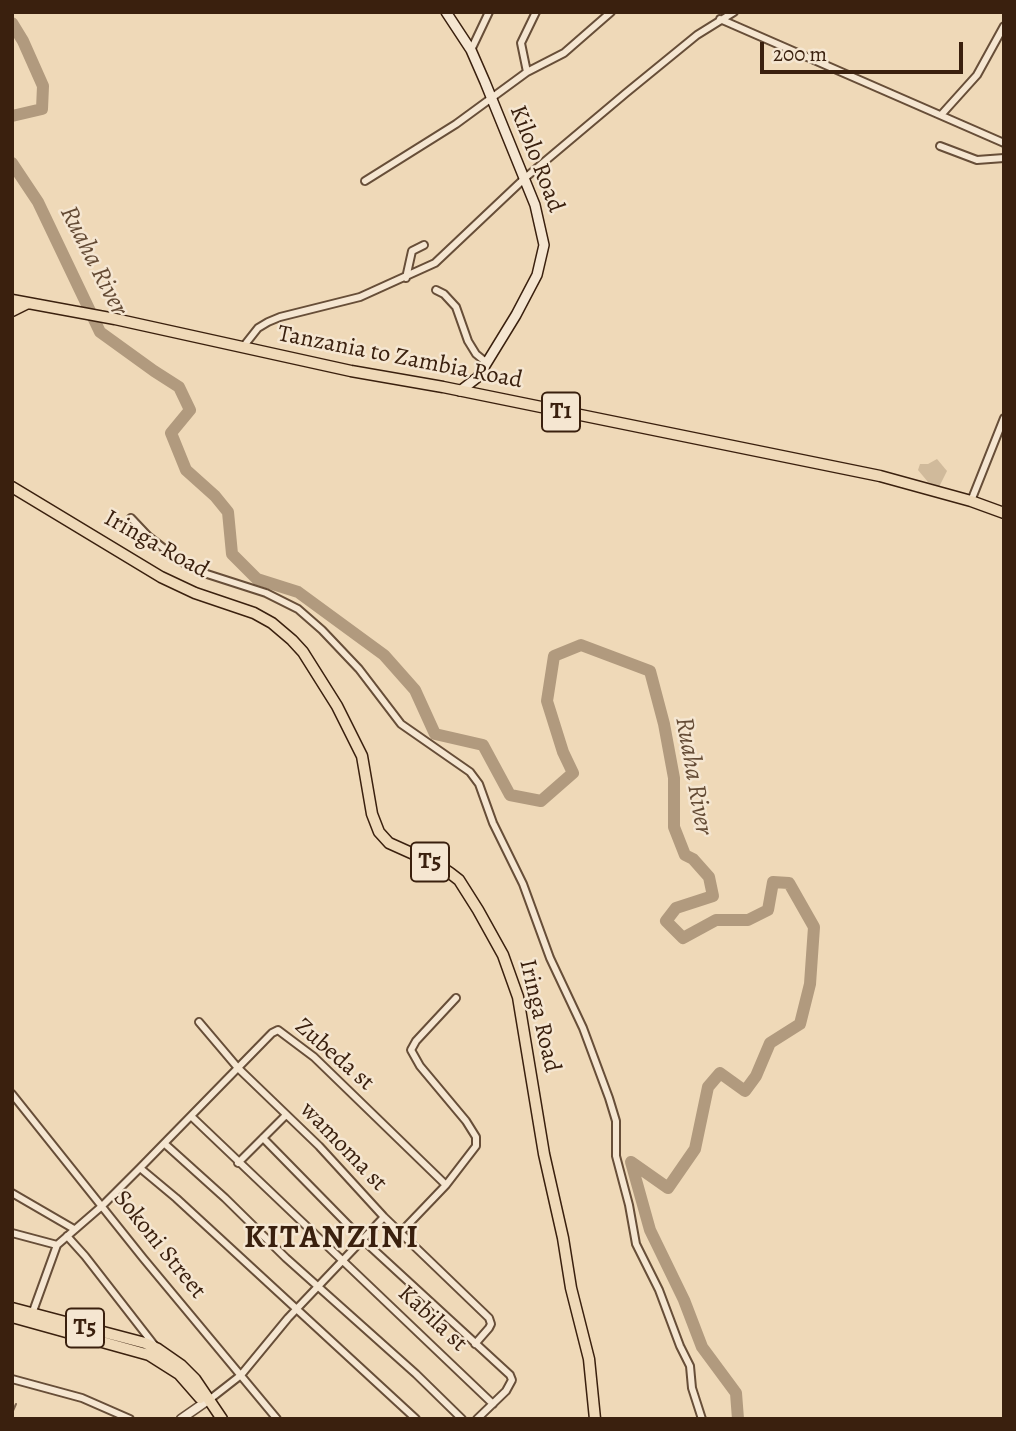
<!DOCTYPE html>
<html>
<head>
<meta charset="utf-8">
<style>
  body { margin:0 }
  #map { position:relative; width:1016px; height:1431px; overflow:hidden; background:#efd9b8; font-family:Alegreya,serif }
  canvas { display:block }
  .frame { position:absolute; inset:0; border:14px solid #3a200e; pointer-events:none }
  .scale { position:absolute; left:760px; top:42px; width:203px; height:32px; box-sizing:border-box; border:4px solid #3a200e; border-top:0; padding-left:9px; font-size:21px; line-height:24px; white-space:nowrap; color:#3a200e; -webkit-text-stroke:5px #f5e6d1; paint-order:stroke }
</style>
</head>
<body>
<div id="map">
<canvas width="1016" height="1431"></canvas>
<div class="frame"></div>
<div class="scale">200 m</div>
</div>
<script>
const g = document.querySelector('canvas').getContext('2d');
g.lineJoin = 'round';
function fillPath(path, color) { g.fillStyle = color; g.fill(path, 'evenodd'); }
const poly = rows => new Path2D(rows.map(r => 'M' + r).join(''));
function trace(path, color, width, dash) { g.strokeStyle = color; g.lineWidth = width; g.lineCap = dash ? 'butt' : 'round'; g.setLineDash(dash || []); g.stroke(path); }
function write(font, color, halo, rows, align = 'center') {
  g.font = font + ' Alegreya,serif'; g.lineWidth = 5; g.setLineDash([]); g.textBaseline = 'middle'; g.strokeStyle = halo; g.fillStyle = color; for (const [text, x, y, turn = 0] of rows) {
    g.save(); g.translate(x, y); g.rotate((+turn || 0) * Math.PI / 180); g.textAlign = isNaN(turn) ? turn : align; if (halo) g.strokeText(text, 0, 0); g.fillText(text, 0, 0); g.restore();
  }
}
fillPath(poly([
  [937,459,947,471,939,487,928,482,918,470,920,464,928,464]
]), '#d0ba9b');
trace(poly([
  [12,1413,16,1404]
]), '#816951', 2);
trace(poly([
  [12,23,23,41,43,86,42,109,12,116],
  [12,163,38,202,100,332,154,371,179,387,190,410,171,433,186,470,215,496,228,512,232,554,257,579,298,592,384,655,415,690,435,734,483,745,510,795,541,801,573,773,563,752,547,701,554,656,581,645,650,671,664,724,674,778,674,827,685,855,693,859,709,877,713,896,676,908,666,921,683,938,716,920,748,920,768,910,773,882,789,883,814,927,810,984,800,1024,770,1043,756,1076,745,1091,720,1073,708,1087,695,1149,668,1188,631,1162,650,1230,684,1300,702,1347,736,1393,738,1419]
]), '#b19a7e', 12);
const minor = poly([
  [720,19,1004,143],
  [471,50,489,12],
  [527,72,521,43,536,12],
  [941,115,977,75,1004,26],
  [940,146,977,160,1004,158],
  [365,181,456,124,527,72,564,53,611,12],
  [406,278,412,251,424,245],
  [436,290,444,294,456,307,468,341,476,354,487,363],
  [243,347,258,328,268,322,280,317,360,297,435,263,525,178,626,93,697,35,734,12],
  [971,501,1004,418],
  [131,518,148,536,180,561,207,574,266,593,298,609,322,630,359,669,401,724,470,772,479,784,493,823,523,884,550,958,583,1028,609,1098,616,1121,616,1156,629,1205,636,1244,659,1290,680,1346,690,1366,692,1388,702,1419],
  [199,1022,238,1068,319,1146,384,1217,489,1318,491,1324,489,1328,475,1344],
  [12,1094,143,1258,277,1419],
  [192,1117,493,1404],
  [263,1138,362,1239,510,1375,512,1380,506,1391,477,1419],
  [165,1144,225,1198,286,1258,416,1374,462,1419],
  [238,1163,286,1115],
  [140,1168,272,1033,278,1030,314,1057,446,1185],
  [12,1193,74,1229],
  [401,1232,446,1185,476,1146,476,1137,466,1121,420,1066,411,1050,416,1041,456,998],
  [12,1233,57,1245],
  [67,1236,85,1256,155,1346],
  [32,1314,57,1245,102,1206,140,1168,176,1198,416,1419],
  [12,1379,82,1398,130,1419],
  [209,1400,241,1375,288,1318,384,1217]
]);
const tertiary = poly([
  [181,1419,204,1403]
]);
const secondary = poly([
  [446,12,471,50,485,82,535,205,544,245,537,275,516,315,478,377,460,391]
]);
const trunk = poly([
  [12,300,115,319,351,371,443,387,880,476,971,501,1004,513],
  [12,311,28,303],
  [12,487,161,577,195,593,254,613,272,623,292,640,303,652,337,706,362,756,372,814,379,832,389,843,438,865,450,873,459,880,478,910,503,955,518,997,544,1154,563,1238,571,1288,589,1359,595,1419],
  [12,1308,145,1343,158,1349,181,1365,195,1379,222,1419],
  [12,1317,149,1355,179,1374,200,1398]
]);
trace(minor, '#674e38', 10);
trace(tertiary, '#674e38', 11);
trace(secondary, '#3a200e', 12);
trace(trunk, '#3a200e', 13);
trace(minor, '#f5e6d1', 6);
trace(tertiary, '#f5e6d1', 8);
trace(secondary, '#f5e6d1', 9);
trace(trunk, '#efd9b8', 10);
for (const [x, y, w] of [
  [561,412,38],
  [430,862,38],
  [85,1328,38]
]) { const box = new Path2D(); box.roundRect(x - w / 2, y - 19.5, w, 39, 5); g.fillStyle = '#f5e6d1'; g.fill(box); trace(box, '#3a200e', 2); }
write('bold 23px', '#3a200e', null, [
  ["T1",561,412],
  ["T5",430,862],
  ["T5",85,1328]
]);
write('24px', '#3a200e', '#f5e6d1', [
  ["Kilolo Road",536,159,69],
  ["Tanzania to Zambia Road",400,358,11],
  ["Iringa Road",156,545,29],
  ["Iringa Road",539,1016,77],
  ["Zubeda st",334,1055,41],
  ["wamoma st",343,1147,46],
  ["Sokoni Street",159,1245,51],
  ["Kabila st",432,1319,43]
]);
write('italic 26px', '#644b35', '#f5e6d1', [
  ["Ruaha River",93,261,63],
  ["Ruaha River",693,776,80]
]);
g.letterSpacing = '2px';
write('bold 32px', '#3a200e', '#f5e6d1', [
  ["KITANZINI",332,1239]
]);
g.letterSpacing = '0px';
</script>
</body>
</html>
